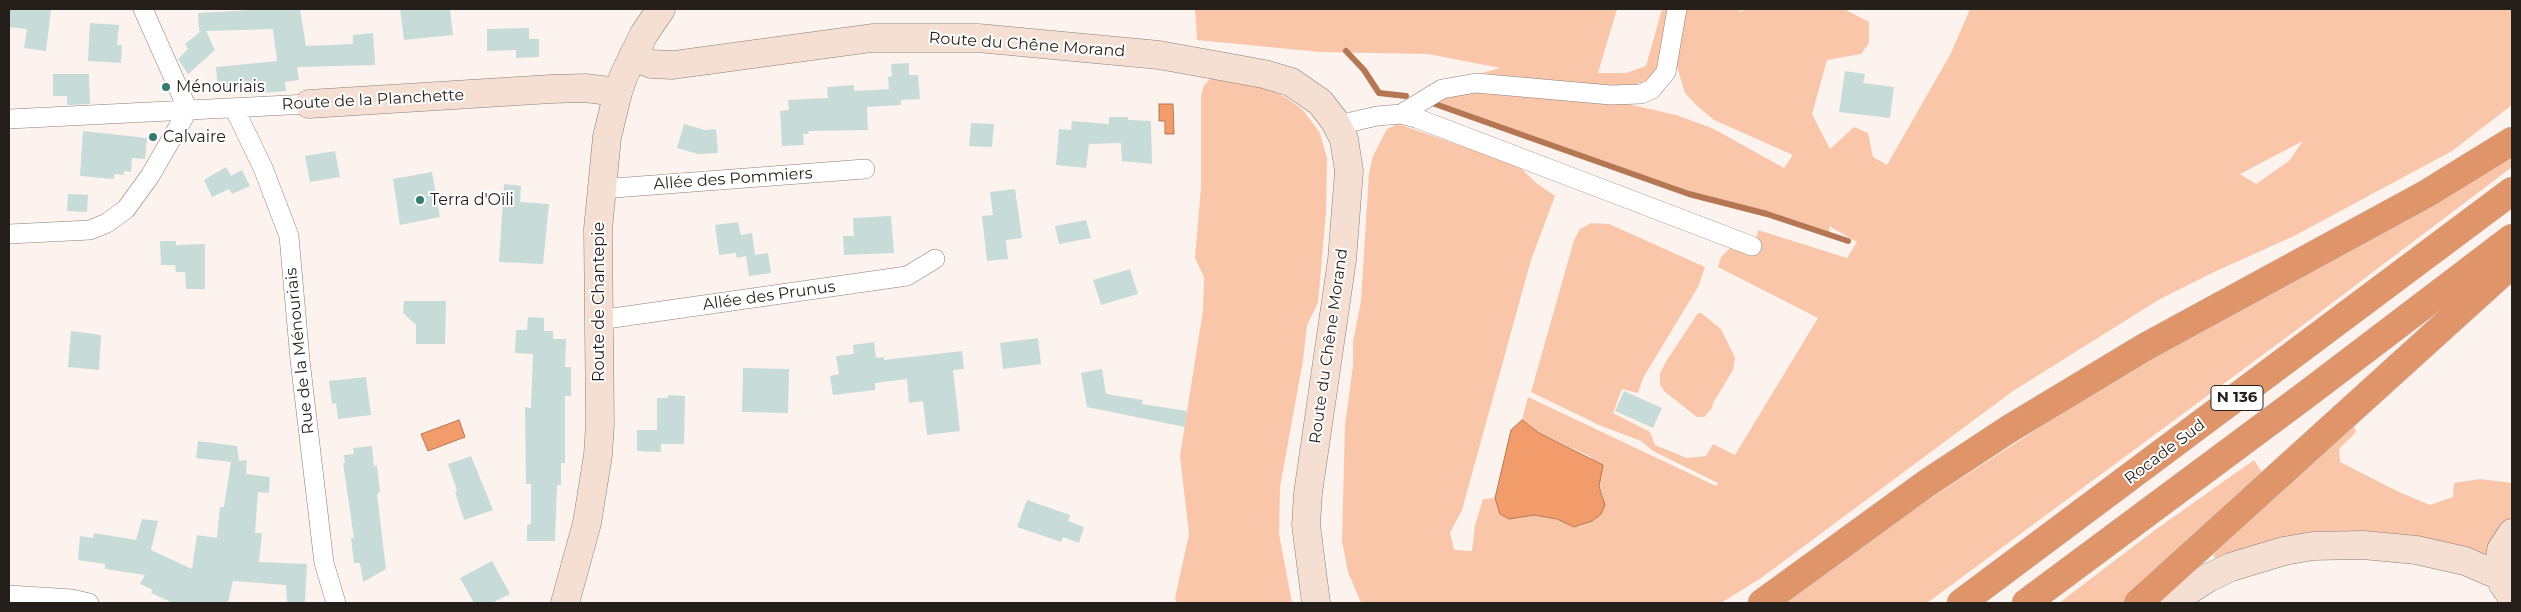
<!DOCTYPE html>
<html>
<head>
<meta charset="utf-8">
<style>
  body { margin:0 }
  #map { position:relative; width:2521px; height:612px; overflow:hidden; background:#fdf3ee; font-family:Montserrat,sans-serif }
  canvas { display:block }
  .frame { position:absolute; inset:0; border:10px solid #251f1c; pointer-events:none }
</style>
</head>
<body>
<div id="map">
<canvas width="2521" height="612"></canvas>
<div class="frame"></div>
</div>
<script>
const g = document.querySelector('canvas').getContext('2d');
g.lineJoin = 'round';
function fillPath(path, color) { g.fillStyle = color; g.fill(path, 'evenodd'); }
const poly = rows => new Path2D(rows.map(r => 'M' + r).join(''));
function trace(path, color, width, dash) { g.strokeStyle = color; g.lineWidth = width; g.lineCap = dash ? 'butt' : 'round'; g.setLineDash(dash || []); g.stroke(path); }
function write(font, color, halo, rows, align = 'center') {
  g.font = font + ' Montserrat,sans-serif'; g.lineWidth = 4; g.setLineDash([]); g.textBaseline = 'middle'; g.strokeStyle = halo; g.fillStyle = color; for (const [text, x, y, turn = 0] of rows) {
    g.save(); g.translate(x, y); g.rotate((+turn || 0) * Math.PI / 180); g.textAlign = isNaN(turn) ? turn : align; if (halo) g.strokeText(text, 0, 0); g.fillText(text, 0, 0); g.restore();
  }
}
fillPath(poly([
  [1195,9,1617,9,1598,73,1626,73,1646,66,1662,9,1672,9,1663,60,1653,74,1644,82,1622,88,1575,85,1482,73,1500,68,1428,54,1320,52,1197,40],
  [1681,9,1741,9,1738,12,1748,9,1844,9,1869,22,1869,43,1861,54,1827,60,1812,114,1830,149,1854,127,1868,133,1873,157,1887,165,1951,53,1970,9,2512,9,2512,105,2452,151,2294,236,2214,272,2160,299,2013,391,1761,578,1721,603,1361,603,1348,572,1342,541,1345,425,1353,366,1353,342,1361,301,1369,173,1373,156,1387,129,1398,124,1508,162,1522,169,1536,183,1555,196,1531,260,1462,510,1450,533,1454,550,1472,551,1475,525,1483,499,1495,498,1500,514,1509,519,1534,515,1557,519,1574,527,1581,526,1604,499,1591,457,1539,433,1522,420,1528,397,1716,486,1718,483,1653,451,1641,441,1599,425,1531,392,1574,240,1580,229,1591,223,1609,224,1705,267,1698,287,1643,378,1638,393,1622,389,1613,413,1650,432,1655,445,1687,458,1706,456,1713,444,1735,455,1818,318,1718,267,1721,257,1731,247,1753,256,1758,230,1847,258,1857,242,1829,226,1830,233,1768,212,1689,191,1434,101,1456,90,1619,102,1676,115,1712,128,1784,168,1793,155,1714,120,1697,106,1685,93,1675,60],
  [2303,141,2289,161,2256,184,2240,174],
  [1211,78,1267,88,1287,98,1303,110,1320,133,1327,158,1326,212,1318,303,1307,325,1303,360,1280,487,1279,534,1292,603,1177,603,1175,598,1189,534,1180,456,1203,310,1204,277,1195,258,1201,187,1201,96,1204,85],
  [2512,148,2512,167,2299,328,1927,603,1785,603,1917,507,2102,387],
  [1698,313,1701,313,1721,329,1735,358,1733,370,1713,403,1712,408,1704,417,1697,417,1665,392,1660,385,1660,373,1667,360],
  [2353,424,2356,432,2339,449,2340,462,2399,492,2430,505,2453,497,2454,483,2480,479,2512,483,2512,517,2503,525,2487,561,2456,550,2220,564,2213,555,2232,533],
  [2254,460,2263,474,2123,603,2059,603,2155,530]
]), '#f9c6aa');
const water = poly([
  [1159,104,1173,104,1174,134,1165,134,1165,121,1159,121,1159,104],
  [459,420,465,437,428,451,421,434,459,420],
  [1522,420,1539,433,1603,465,1599,486,1605,505,1601,514,1592,521,1574,527,1557,519,1534,515,1509,519,1500,514,1495,498,1511,430,1522,420]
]);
fillPath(water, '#f39c6b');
trace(water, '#b57653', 1);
trace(poly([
  [1346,51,1364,70,1379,93,1406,96],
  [1435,104,1689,194,1767,214,1848,241]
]), '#b57653', 6);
fillPath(poly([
  [9,9,51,9,46,51,24,48,27,29,9,27],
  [270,9,300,9,306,46,353,44,353,35,373,33,375,65,297,67,299,80,285,82,286,91,251,94,250,87,218,90,216,67,277,61,273,29,206,31,215,50,188,74,178,59,188,49,185,44,201,31,199,31,198,13],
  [400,9,450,9,453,35,404,40],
  [90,23,119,25,117,45,122,45,121,63,88,61],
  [529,28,529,39,539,39,539,57,516,58,516,50,487,51,487,29],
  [909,63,909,75,918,75,920,99,901,100,901,105,867,107,868,130,808,131,809,134,803,134,804,145,782,146,780,111,789,110,788,100,828,98,827,87,854,85,854,91,889,89,888,77,892,76,891,64],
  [1845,71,1865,74,1863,83,1894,87,1890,118,1839,112],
  [53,74,89,74,90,104,67,105,67,96,53,96],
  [1109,117,1128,117,1128,120,1151,121,1152,164,1122,161,1121,143,1089,144,1086,168,1056,165,1059,129,1071,130,1072,121,1109,124],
  [971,123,994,124,992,147,969,146],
  [684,124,705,130,716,129,718,153,698,154,677,148],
  [83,131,147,138,145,159,132,158,131,172,124,171,124,175,114,174,114,179,80,176],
  [335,151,340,177,310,182,305,156],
  [226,167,231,176,242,170,250,186,232,194,229,189,212,197,204,180],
  [432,172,440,217,400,225,393,179],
  [504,184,521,186,520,202,549,204,543,264,499,262],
  [1015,189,1022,238,1006,240,1008,259,987,261,982,216,993,215,990,192],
  [68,194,88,195,87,212,67,211],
  [891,216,894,253,844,255,843,236,854,236,853,218],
  [1086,220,1091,238,1059,244,1055,226],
  [738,222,741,235,752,233,755,255,768,253,771,273,749,276,746,256,737,258,736,253,719,255,715,225],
  [160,241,176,241,176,245,205,244,205,289,186,289,185,272,176,272,175,265,161,265],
  [1130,269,1138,294,1101,305,1093,280],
  [404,301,446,301,445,344,416,344,416,325,403,313],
  [528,317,544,318,544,331,553,331,553,339,566,339,565,367,571,367,571,396,565,396,565,463,561,463,561,485,557,485,555,541,527,541,527,525,531,524,531,484,526,484,525,407,531,408,533,354,515,353,516,330,527,330],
  [71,331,101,335,99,370,68,367],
  [1038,338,1041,364,1003,369,1000,343],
  [874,342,876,358,884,357,884,360,962,351,964,369,953,370,960,431,927,435,923,401,909,403,907,379,875,383,875,390,833,395,830,376,839,374,836,356,854,354,853,345],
  [743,368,789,369,788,413,742,412],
  [1102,369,1106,394,1143,400,1142,404,1187,411,1185,427,1087,407,1081,373],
  [366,377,371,415,338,419,336,403,332,404,329,381],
  [1624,391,1662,408,1653,428,1615,411],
  [668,395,685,396,684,444,661,444,661,452,637,451,637,430,657,430,657,398,668,398],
  [198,441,237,446,239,461,247,460,246,474,270,477,269,493,258,492,255,533,262,533,259,562,307,564,305,603,287,603,286,585,233,581,228,603,173,603,151,593,153,590,140,584,145,575,105,569,105,564,78,560,80,536,93,538,94,533,136,540,142,519,158,521,151,550,192,569,197,535,217,538,220,507,224,507,231,462,196,458],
  [372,446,374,466,377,466,380,492,377,494,386,569,363,582,360,563,354,563,351,538,354,538,343,463,345,463,344,455,354,454,353,448],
  [471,456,493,510,464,520,455,492,457,491,448,464],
  [1027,500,1070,515,1068,521,1084,527,1079,543,1063,537,1061,542,1017,527],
  [492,561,510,594,492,603,474,603,460,578]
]), '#c7dbd8');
const street = poly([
  [143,9,188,110],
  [234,108,263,168,289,236,300,360,324,563,336,603],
  [1401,114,1442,89,1476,83,1611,95,1641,94,1652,89,1666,72,1677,9],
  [9,119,309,104],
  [1340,130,1351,122,1377,116,1401,114,1416,118,1752,246],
  [601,189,865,169],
  [9,234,90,230,107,223,126,209,150,176,188,110],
  [599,320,907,276,935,259],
  [9,595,72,599,89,603]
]);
const secondary = poly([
  [633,56,651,64,673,65,872,38,978,38,1159,55,1264,74,1291,82,1320,102,1334,120,1344,139,1349,171,1342,260,1308,493,1306,525,1316,603],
  [309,104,551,89,585,88,618,92],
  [2512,533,2501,550,2499,568,2503,584,2512,597],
  [565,603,587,523,598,455,600,424,598,229,607,137,618,92,624,75,644,34,661,9],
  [2169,603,2208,578,2231,567,2284,551,2313,546,2363,545,2416,550,2465,561,2500,576]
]);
const highway = poly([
  [1762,603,1927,483,2009,429,2145,347,2426,194,2512,141],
  [1961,603,2512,191],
  [2026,603,2307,394,2512,238],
  [2138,603,2512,264]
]);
trace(street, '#8c7e76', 20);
trace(secondary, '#8c7e76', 29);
trace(highway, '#d3d2d2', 29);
trace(street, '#fff', 19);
trace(secondary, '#f5dfd2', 28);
trace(highway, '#df946a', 28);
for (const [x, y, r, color] of [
  [166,87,5,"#337a71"],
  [153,137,5,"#337a71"],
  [420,200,5,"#337a71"]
]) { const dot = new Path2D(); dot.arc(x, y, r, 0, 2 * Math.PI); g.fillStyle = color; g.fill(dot); trace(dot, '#fff', 2); }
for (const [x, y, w] of [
  [2237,398,52]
]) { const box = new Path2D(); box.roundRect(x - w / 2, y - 12.5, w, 25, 4); g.fillStyle = '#fff'; g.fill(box); trace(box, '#251f1c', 1); }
write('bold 15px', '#251f1c', null, [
  ["N 136",2237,398]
]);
write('16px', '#251f1c', '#fff', [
  ["Route du Chêne Morand",1027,45,4],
  ["Route de la Planchette",373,100,-3],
  ["Allée des Pommiers",733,179,-4],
  ["Allée des Prunus",769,296,-8],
  ["Route de Chantepie",599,302,-90],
  ["Route du Chêne Morand",1329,346,-82],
  ["Rue de la Ménouriais",300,351,-96],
  ["Rocade Sud",2165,452,-37]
]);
write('16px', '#251f1c', '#fff', [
  ["Ménouriais",176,87],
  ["Calvaire",163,137],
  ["Terra d'Oïli",430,200]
], 'left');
</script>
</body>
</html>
